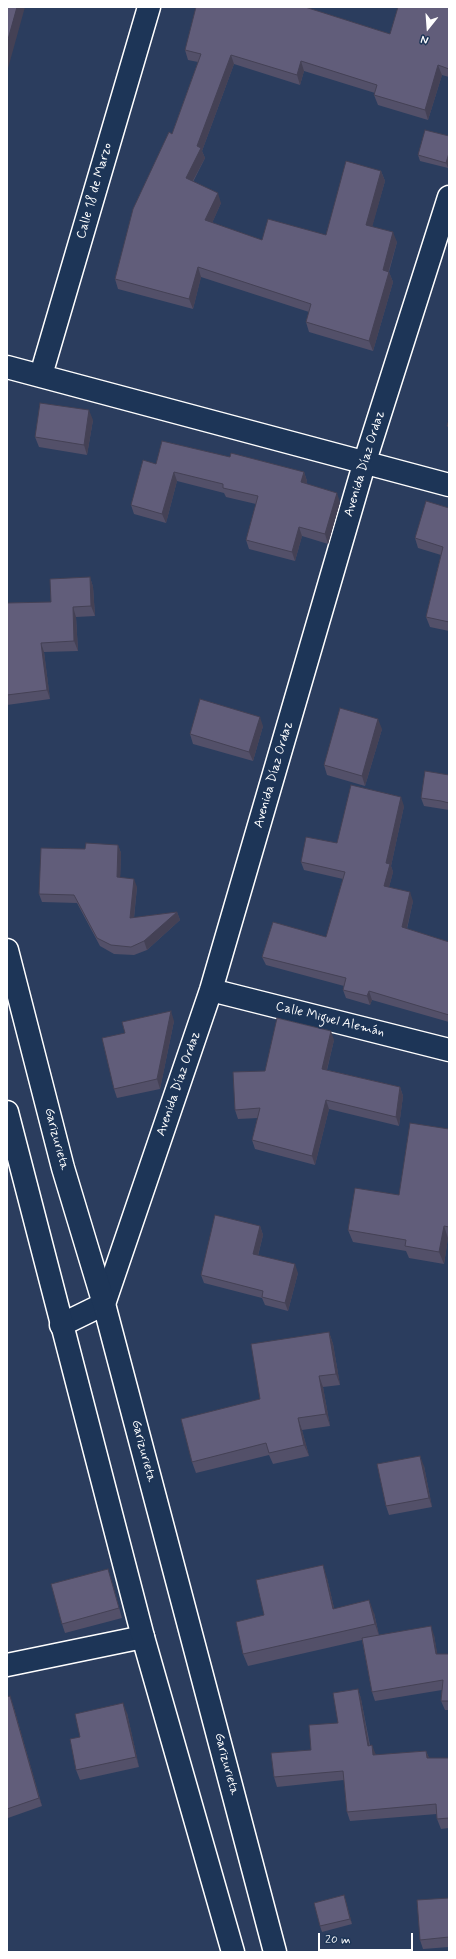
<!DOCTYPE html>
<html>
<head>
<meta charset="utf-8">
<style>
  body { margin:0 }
  #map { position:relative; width:456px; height:1959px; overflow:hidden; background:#2b3d5e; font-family:Mynerve,sans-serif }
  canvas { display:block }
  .frame { position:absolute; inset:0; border:8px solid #fff; pointer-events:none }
  .north { position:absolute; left:408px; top:8px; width:40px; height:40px; -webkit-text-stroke:3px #1d3557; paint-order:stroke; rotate:197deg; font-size:11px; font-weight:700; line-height:16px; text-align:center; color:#fff }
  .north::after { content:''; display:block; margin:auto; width:14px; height:18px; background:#fff; clip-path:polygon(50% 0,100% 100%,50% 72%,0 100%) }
  .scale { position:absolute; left:318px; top:1933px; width:95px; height:18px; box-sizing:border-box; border:2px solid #fff; border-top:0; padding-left:5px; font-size:12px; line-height:14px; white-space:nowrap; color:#fff; -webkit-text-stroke:3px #1d3557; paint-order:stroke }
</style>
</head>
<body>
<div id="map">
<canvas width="456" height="1959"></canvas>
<div class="frame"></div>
<div class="north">N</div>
<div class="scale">20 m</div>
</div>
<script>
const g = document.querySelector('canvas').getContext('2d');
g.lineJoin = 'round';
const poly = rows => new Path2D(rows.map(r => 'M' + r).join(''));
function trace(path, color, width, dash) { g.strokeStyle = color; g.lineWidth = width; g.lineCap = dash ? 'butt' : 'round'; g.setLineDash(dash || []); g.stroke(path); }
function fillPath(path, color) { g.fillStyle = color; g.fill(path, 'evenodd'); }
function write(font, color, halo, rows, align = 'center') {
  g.font = font + ' Mynerve,sans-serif'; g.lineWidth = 4; g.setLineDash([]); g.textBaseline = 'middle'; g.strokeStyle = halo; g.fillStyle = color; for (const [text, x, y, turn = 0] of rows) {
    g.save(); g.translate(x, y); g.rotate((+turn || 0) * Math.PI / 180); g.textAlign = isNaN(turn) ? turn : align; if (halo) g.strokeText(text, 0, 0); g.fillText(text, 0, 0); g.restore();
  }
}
const street = poly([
  [7,367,449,485],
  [41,375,149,7],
  [211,990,449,1050],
  [61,1325,104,1304,211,990,365,461,449,197],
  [7,1665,143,1637]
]);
const secondary = poly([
  [7,950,63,1168,104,1304,275,1952],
  [7,1112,143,1637,233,1952]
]);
trace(street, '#fff', 25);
trace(secondary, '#fff', 25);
trace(street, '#1d3557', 22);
trace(secondary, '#1d3557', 22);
fillPath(poly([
  [449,7,449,77,442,75,428,120,378,105,374,95,375,93,304,71,300,85,234,64,202,151,205,158,193,182,221,203,212,223,262,240,326,235,381,171,385,181,372,226,397,242,389,272,393,282,373,351,309,332,306,322,309,312,201,277,193,309,118,289,115,279,172,134,198,62,188,60,185,50,311,9,390,34],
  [449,136,448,168,420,161,418,155],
  [93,420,87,455,39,447,35,437],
  [230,457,304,472,307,481,306,484,340,502,328,544,302,536,295,561,249,549,246,540,256,504,226,497,224,493,177,481,166,523,134,514,131,505,156,464],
  [449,508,449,631,430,627,426,617,441,555,418,548,415,538],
  [90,577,93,587,95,616,76,617,78,651,44,652,50,699,7,705,7,603,51,602],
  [263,726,253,761,193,744,190,734],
  [382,729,365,786,327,775,324,765],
  [449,775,449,810,424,806,421,798],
  [404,806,391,866,393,872,389,887,413,901,407,929,449,942,449,1022,372,1000,370,1005,346,998,343,990,344,986,266,965,262,957,326,937,343,879,304,870,301,862,337,843],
  [118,845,121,853,120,878,137,887,134,918,177,912,180,920,147,950,134,955,114,954,100,946,77,903,42,902,39,894,85,849],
  [174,1021,160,1089,117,1098,114,1089,125,1033],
  [334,1040,327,1070,400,1087,403,1096,399,1126,329,1109,315,1165,255,1149,252,1140,258,1118,238,1119,235,1110,265,1071],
  [449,1129,449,1238,448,1238,444,1264,409,1258,406,1251,353,1242,348,1230,399,1195],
  [260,1226,263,1235,258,1256,298,1273,288,1311,265,1305,262,1298,204,1283,201,1275],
  [329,1332,333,1344,340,1385,323,1387,330,1426,302,1430,309,1456,273,1464,269,1455,196,1473,192,1462,260,1399],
  [424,1466,432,1507,389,1515,386,1506],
  [327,1578,334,1608,374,1613,379,1635,434,1635,437,1654,449,1654,449,1710,445,1710,441,1701,442,1690,375,1701,372,1692,362,1640,248,1666,243,1654,264,1615],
  [111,1579,122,1618,65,1633,62,1624],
  [358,1689,361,1699,370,1745,376,1755,426,1751,429,1758,449,1758,449,1828,441,1829,437,1819,437,1814,350,1821,347,1812,344,1780,277,1787,274,1777,311,1750,338,1723],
  [7,1697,13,1705,42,1806,8,1818,7,1816],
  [127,1713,139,1767,80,1780,76,1770,80,1737],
  [344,1895,352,1924,322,1932,320,1926],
  [449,1898,449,1947,423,1949,420,1940]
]), '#535069');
fillPath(poly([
  [17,7,25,7,7,72,7,43],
  [305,7,311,7,308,17],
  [231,55,234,64,202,151,205,158,189,188,186,178,197,146],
  [301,61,304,71,300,85,297,75],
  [438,65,442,75,428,120,425,110],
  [449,153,449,165,448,168,446,163],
  [381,171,385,181,370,235,366,225],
  [218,193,221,203,209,230,205,220],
  [393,232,397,242,386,280,383,270],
  [198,267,201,277,193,309,189,299],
  [389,272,393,282,373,351,369,341],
  [89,410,93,420,87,455,84,445],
  [174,472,177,481,166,523,162,514],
  [304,472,307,481,304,492,301,482],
  [337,493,340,502,328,544,325,534],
  [299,527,302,536,295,561,292,552],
  [90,577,93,587,95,616,91,606],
  [73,607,76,617,78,651,74,641],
  [41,643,44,652,50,699,47,690],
  [260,717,263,726,253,761,249,752],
  [378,719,382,729,365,786,362,776],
  [401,797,404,806,391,866,393,872,387,895,384,886,386,863],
  [118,845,121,853,120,886,117,877],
  [134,879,137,887,133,926,130,918],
  [410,892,413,901,405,936,402,927],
  [177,912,180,920,147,950,144,941],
  [369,991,372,1000,370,1005,367,996],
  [171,1011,174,1021,160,1089,157,1079],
  [331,1031,334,1040,325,1077,322,1069],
  [400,1087,403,1096,399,1126,396,1117],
  [326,1100,329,1109,315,1165,312,1156],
  [260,1226,263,1235,256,1263,253,1254],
  [444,1226,448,1238,444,1264,439,1252],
  [295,1264,298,1273,288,1311,285,1303],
  [329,1332,333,1344,340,1385,336,1374],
  [319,1376,323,1387,330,1426,326,1414],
  [298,1418,302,1430,309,1456,304,1445],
  [420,1456,424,1466,432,1507,429,1498],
  [323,1565,327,1578,337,1621,333,1609],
  [369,1600,374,1613,379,1636,375,1624],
  [431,1626,434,1635,439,1663,436,1654],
  [358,1689,361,1699,371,1755,368,1746],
  [10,1696,13,1705,42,1806,39,1798],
  [123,1703,127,1713,139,1767,136,1757],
  [372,1745,376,1755,376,1765,373,1755],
  [426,1751,430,1760,427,1758],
  [344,1895,346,1901,352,1924,350,1919]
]), '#444155');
const building = poly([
  [7,7,17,7,7,43,7,7],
  [196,7,305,7,390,34,398,7,449,7,449,69,438,65,425,110,374,95,377,85,301,61,297,75,231,55,197,146,201,148,186,178,218,193,205,220,262,240,268,219,326,235,346,161,381,171,366,225,393,232,383,270,389,272,369,341,306,322,311,304,198,267,189,299,115,279,133,209,169,132,172,134,201,54,185,50,196,7],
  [425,130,449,136,449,153,446,163,418,155,425,130],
  [40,403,89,410,84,445,35,437,40,403],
  [449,420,449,427,447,426,449,420],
  [162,441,230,457,231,453,304,472,301,482,337,493,325,534,299,527,292,552,246,540,258,496,223,488,223,484,174,472,162,514,131,505,143,460,156,464,162,441],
  [426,501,449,508,449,622,426,617,443,547,415,538,426,501],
  [90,577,91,606,73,607,74,641,41,643,47,690,7,695,7,603,51,602,50,579,90,577],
  [200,699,260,717,249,752,190,734,200,699],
  [340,708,378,719,362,776,324,765,340,708],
  [425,771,449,775,449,803,441,801,421,798,425,771],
  [351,785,401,797,386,863,390,864,384,886,410,892,402,927,449,942,449,1015,369,991,367,996,343,990,346,978,262,957,273,922,326,937,345,872,301,862,306,837,337,843,351,785],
  [86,843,118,845,117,877,134,879,130,918,177,912,144,941,131,947,111,945,97,938,74,895,39,894,41,848,85,849,86,843],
  [171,1011,157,1079,114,1089,102,1038,125,1033,122,1022,171,1011],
  [277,1018,331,1031,322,1069,400,1087,396,1117,326,1100,312,1156,252,1140,260,1108,235,1110,233,1072,265,1071,277,1018],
  [410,1123,449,1129,449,1227,444,1226,439,1252,405,1246,406,1240,348,1230,355,1188,399,1195,410,1123],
  [215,1215,260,1226,253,1254,295,1264,285,1303,262,1297,263,1291,201,1275,215,1215],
  [329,1332,336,1374,319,1376,326,1414,298,1418,304,1445,269,1453,266,1443,192,1462,181,1419,260,1399,251,1344,329,1332],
  [420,1456,429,1498,386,1506,377,1464,420,1456],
  [323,1565,333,1609,369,1600,375,1624,243,1654,236,1622,264,1615,256,1580,323,1565],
  [108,1569,119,1608,62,1624,51,1584,108,1569],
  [431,1626,436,1654,449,1654,449,1701,441,1701,443,1680,372,1692,362,1638,431,1626],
  [358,1689,368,1746,372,1745,373,1755,426,1751,427,1758,449,1758,449,1818,437,1819,436,1804,347,1812,343,1771,274,1777,271,1753,311,1750,309,1725,338,1723,333,1693,358,1689],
  [10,1696,39,1798,7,1809,7,1697,10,1696],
  [123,1703,136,1757,76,1770,70,1739,80,1737,75,1714,123,1703],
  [344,1895,350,1919,320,1926,314,1903,344,1895],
  [449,1898,449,1937,420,1940,417,1900,449,1898]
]);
fillPath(building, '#615d7a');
trace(building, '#444155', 1);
write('13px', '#fff', '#1d3557', [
  ["Calle 18 de Marzo",95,191,-74],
  ["Avenida Díaz Ordaz",365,464,-73],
  ["Avenida Díaz Ordaz",274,775,-74],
  ["Calle Miguel Alemán",330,1020,14],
  ["Avenida Díaz Ordaz",179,1084,-71],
  ["Garizurieta",56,1139,75],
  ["Garizurieta",143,1451,75],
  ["Garizurieta",226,1764,75]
]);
</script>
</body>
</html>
